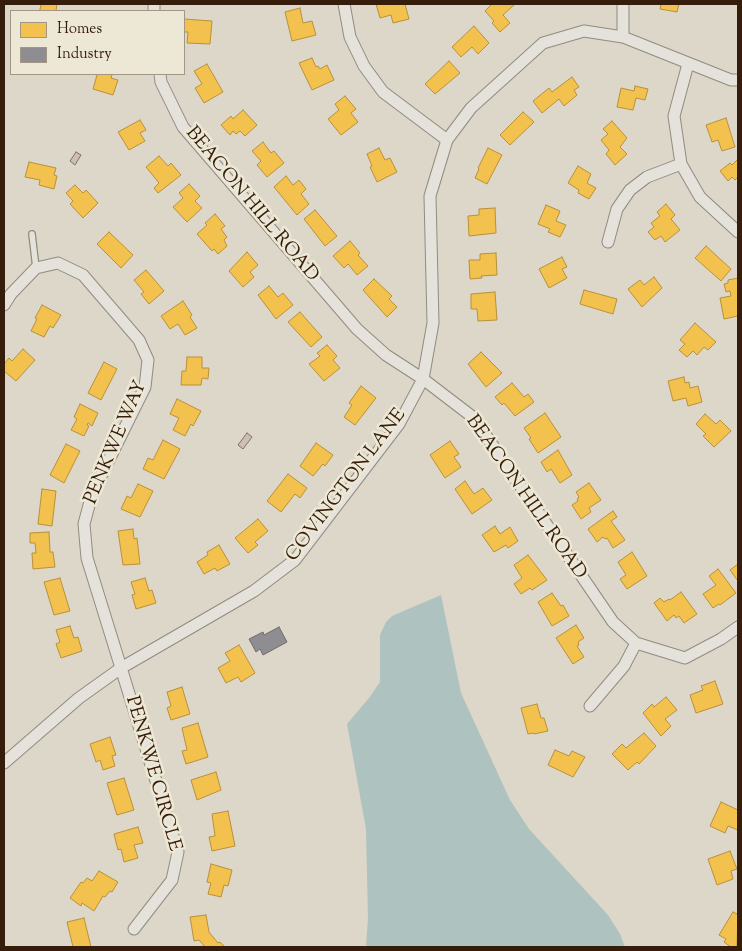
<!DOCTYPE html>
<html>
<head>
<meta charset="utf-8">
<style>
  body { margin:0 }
  #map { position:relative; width:742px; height:951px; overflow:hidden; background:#dcd7c8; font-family:"Sorts Mill Goudy",serif }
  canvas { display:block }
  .frame { position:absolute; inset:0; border:5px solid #351c0b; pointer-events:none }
  .legend { position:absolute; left:10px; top:10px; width:175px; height:65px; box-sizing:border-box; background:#ede8d6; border:1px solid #a39685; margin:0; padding:6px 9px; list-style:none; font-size:15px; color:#351c0b }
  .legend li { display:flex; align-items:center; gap:10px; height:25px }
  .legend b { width:25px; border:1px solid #a39685 }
</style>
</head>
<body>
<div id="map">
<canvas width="742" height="951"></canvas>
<div class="frame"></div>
<ul class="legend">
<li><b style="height:14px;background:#f2c14e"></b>Homes</li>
<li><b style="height:14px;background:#8d8d92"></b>Industry</li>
</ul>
</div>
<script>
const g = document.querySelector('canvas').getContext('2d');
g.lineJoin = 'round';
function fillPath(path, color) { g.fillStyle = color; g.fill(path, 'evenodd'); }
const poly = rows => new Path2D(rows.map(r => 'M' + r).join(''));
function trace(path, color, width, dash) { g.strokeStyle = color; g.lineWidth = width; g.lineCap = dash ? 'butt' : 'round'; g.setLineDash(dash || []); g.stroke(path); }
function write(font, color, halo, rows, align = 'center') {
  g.font = font + ' "Sorts Mill Goudy",serif'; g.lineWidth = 5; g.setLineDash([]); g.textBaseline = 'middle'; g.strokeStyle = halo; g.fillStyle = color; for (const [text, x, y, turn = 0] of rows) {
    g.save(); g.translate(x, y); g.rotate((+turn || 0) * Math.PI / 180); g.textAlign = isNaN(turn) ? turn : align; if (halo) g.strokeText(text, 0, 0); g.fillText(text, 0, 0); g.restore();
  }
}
fillPath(poly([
  [441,595,461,693,510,800,529,829,608,915,620,934,625,947,366,947,368,918,366,829,347,724,369,698,380,682,380,635,386,622,392,616]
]), '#aec2c0');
const homes = poly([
  [41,4,57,4,56,11,38,11,40,10,41,4],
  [376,4,405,4,409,19,393,23,391,15,380,18,376,4],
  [492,4,515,4,503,15,510,23,500,32,492,23,494,21,485,11,492,4],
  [661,4,679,4,677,12,660,9,661,4],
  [300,8,303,23,312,21,316,35,292,41,285,12,300,8],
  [184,19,212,21,210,44,187,43,188,32,184,32,184,19],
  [474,26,489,43,478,54,472,47,461,57,452,47,474,26],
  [312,58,316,67,318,66,320,69,327,65,334,80,312,90,299,63,312,58],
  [449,61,460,73,435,94,425,84,449,61],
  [207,64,223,92,204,103,195,88,202,84,194,71,207,64],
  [93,74,109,74,112,75,111,78,118,80,113,95,93,89,97,75,93,74],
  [572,77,579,87,574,90,577,95,564,106,559,99,542,113,533,101,549,88,552,92,572,77],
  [635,86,648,89,645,100,636,98,633,110,617,107,621,88,634,91,635,86],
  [345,96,356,109,351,113,358,122,341,135,328,119,339,110,335,104,345,96],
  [243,110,257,125,245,136,240,131,236,134,233,131,230,135,221,125,231,116,233,119,243,110],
  [523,112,534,122,510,145,500,135,523,112],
  [726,118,735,147,722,151,718,140,712,142,706,125,726,118],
  [140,120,146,130,140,133,145,141,129,150,118,132,140,120],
  [612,121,627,138,620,147,627,154,615,165,606,154,609,150,601,140,608,134,603,129,612,121],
  [263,142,271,153,274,151,284,163,267,177,257,165,261,161,252,151,263,142],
  [379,148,385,160,390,158,397,172,377,182,370,167,372,166,367,154,379,148],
  [488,148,502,155,487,184,475,178,479,169,478,168,488,148],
  [159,156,168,166,171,163,181,175,158,193,154,188,159,183,146,167,159,156],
  [738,159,738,177,735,180,732,177,728,181,720,171,730,163,732,165,738,159],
  [29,162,56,168,54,175,57,176,54,189,39,185,40,180,25,177,29,162],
  [578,166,591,174,587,183,596,188,589,199,578,193,579,190,568,183,578,166],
  [286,176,293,185,299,180,306,189,301,194,309,204,297,215,274,187,286,176],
  [189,184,200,196,195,201,202,208,187,222,173,207,183,198,179,193,189,184],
  [75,185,83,193,86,190,98,203,83,218,70,204,73,201,66,193,75,185],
  [666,204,675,215,671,219,680,230,665,242,661,236,655,240,648,232,654,227,651,223,660,216,657,212,666,204],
  [546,205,560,211,556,221,566,225,560,237,548,232,550,229,538,224,546,205],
  [495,208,496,233,469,236,468,216,479,215,479,209,495,208],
  [315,210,337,236,325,246,304,219,315,210],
  [215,214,225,226,221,229,227,237,224,240,227,246,218,254,214,249,212,251,197,234,207,225,205,223,215,214],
  [109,232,133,255,121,268,97,244,109,232],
  [350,241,360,253,358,255,368,266,357,275,348,264,344,268,333,256,350,241],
  [706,246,731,269,721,281,695,258,706,246],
  [247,252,258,265,250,272,254,277,243,287,229,271,247,252],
  [496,253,497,275,481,276,482,278,470,279,469,260,480,260,480,254,496,253],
  [562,257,567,267,562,269,567,278,549,288,539,269,562,257],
  [146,270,164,291,149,304,141,294,144,292,134,280,146,270],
  [654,277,662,288,642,307,628,289,640,280,644,285,654,277],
  [738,278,738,316,724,319,720,298,731,296,730,291,726,292,724,284,728,283,728,280,738,278],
  [374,279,392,296,389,299,397,307,387,317,363,290,374,279],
  [269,286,278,297,283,293,293,305,276,319,258,295,269,286],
  [584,290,617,299,613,314,580,304,584,290],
  [495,292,497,320,478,321,477,309,471,309,471,294,495,292],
  [183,301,192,315,190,317,197,328,185,335,178,324,170,329,161,316,183,301],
  [42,305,61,315,53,328,50,326,44,337,31,331,37,319,35,318,42,305],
  [300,312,322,337,311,347,288,322,300,312],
  [695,323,716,342,708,350,704,347,697,355,693,351,687,357,679,350,685,344,680,340,695,323],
  [327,345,337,356,333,360,340,368,324,381,309,364,320,356,317,353,327,345],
  [23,349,35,360,16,381,4,371,4,364,9,358,12,361,23,349],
  [481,352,502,373,486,387,468,364,481,352],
  [187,357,202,357,202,368,209,368,208,379,202,378,201,385,181,385,182,371,186,371,187,357],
  [104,362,117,369,101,400,88,393,104,362],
  [684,377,685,383,689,382,690,388,698,386,702,402,688,406,686,398,673,401,668,381,684,377],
  [512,383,524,397,528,394,534,402,515,416,504,403,502,405,495,397,512,383],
  [361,386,376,398,355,425,344,417,352,405,349,403,361,386],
  [177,399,201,411,193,426,191,424,185,436,173,430,179,418,170,414,177,399],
  [80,404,98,413,92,426,88,423,87,425,89,426,84,436,71,430,77,419,74,417,80,404],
  [545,413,561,437,538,453,529,439,531,438,524,428,545,413],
  [705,414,716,424,720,420,731,431,714,447,703,436,706,434,696,424,705,414],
  [163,440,180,449,164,479,143,469,148,458,153,460,163,440],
  [450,441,459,454,454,457,461,467,445,478,430,455,450,441],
  [316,443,333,455,325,466,323,464,313,476,300,466,316,443],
  [66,444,80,451,64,483,50,475,66,444],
  [558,450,572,475,560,483,551,469,547,472,541,462,558,450],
  [288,474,307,488,300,498,295,494,281,512,267,501,288,474],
  [465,481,474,494,483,488,492,500,472,514,455,489,465,481],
  [589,483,601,500,589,508,591,512,581,519,572,505,578,501,577,499,579,497,576,492,589,483],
  [138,484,153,491,140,517,121,509,127,496,131,498,138,484],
  [42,489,56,491,52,526,38,524,42,489],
  [613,511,617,517,611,521,625,540,613,548,607,538,605,539,603,537,597,542,588,529,613,511],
  [258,519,268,531,255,542,258,545,248,553,235,538,258,519],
  [495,526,500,534,510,527,518,541,508,548,506,545,494,552,482,535,495,526],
  [133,529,134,539,137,538,140,564,123,565,118,531,133,529],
  [49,532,50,552,53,552,55,567,33,569,32,553,36,553,35,543,30,543,30,533,49,532],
  [219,545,230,564,217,571,215,568,204,574,197,562,208,555,207,552,219,545],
  [632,552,647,576,627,589,620,579,626,575,618,562,632,552],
  [528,555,547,580,532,590,530,588,521,594,514,584,522,578,514,565,528,555],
  [738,564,738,581,730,570,738,564],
  [718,569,736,593,720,605,719,604,713,608,703,594,716,585,709,576,718,569],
  [60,578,70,611,54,615,44,582,60,578],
  [145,578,149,591,152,590,156,603,136,609,132,595,135,594,131,582,145,578],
  [681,592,697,614,684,623,679,616,676,618,674,615,667,621,654,603,660,598,664,602,669,599,670,600,681,592],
  [552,593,561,606,563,605,569,616,552,626,538,602,552,593],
  [576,625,584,638,578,642,579,645,577,646,584,657,573,664,556,638,576,625],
  [70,626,74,638,78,637,82,651,61,658,56,644,60,642,56,630,70,626],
  [239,645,255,673,241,682,238,677,226,683,218,668,230,661,225,653,239,645],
  [715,681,723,704,696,713,690,695,703,690,701,686,715,681],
  [182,687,190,714,171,720,167,708,171,706,167,692,182,687],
  [666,697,677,710,665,719,671,726,661,736,643,713,652,704,654,707,666,697],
  [537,704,541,718,544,718,548,731,534,734,533,733,528,734,521,708,537,704],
  [198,723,208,757,186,764,182,751,187,750,182,728,198,723],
  [644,733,656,746,639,764,637,762,628,770,612,754,622,744,626,748,644,733],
  [110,737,116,755,112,756,115,766,103,770,100,760,96,762,90,744,110,737],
  [555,750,569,756,572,751,585,757,573,777,548,765,555,750],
  [216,772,221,790,197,800,191,780,216,772],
  [124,778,134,810,117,815,107,783,124,778],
  [721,802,738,810,738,830,728,826,725,833,710,826,721,802],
  [228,811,235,846,212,851,209,837,215,836,212,814,228,811],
  [138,827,143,843,134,845,138,858,124,862,121,849,118,850,114,834,138,827],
  [730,851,737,869,731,871,733,879,717,885,708,859,730,851],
  [211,864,232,870,228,886,224,885,221,897,208,894,211,883,207,882,211,864],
  [99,871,118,882,112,892,110,891,105,897,103,896,94,911,82,903,81,906,70,898,81,882,83,883,87,878,92,881,99,871],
  [733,912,737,914,738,912,737,947,731,947,724,942,726,939,719,935,733,912],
  [206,915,209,932,218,943,220,942,225,947,205,947,199,940,194,941,190,917,206,915],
  [84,918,91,947,73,947,67,922,84,918]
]);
fillPath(homes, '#f2c14e');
trace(homes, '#b9903a', 1);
const industry = poly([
  [279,627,287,642,263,655,260,649,256,652,249,639,263,632,264,635,279,627]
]);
fillPath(industry, '#8d8d92');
trace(industry, '#736b6a', 1);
const building = poly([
  [76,152,81,155,75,165,70,161,76,152],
  [247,433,252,437,243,449,238,445,247,433]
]);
fillPath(building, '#cfbeb5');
trace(building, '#787268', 1);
const lane = poly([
  [32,234,36,268]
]);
const street = poly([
  [344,4,350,37,364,66,383,92,447,140],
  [623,4,623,37],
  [154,11,154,4],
  [688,64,674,116,681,164,700,197,738,232],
  [160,74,161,82,183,127,357,329,386,355,423,379,474,418,613,622,636,643,685,658,721,639,738,627],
  [608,242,617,209,630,190,647,177,681,164],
  [4,305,11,294,36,268,58,263,83,275,139,340,148,360,145,387,92,494,84,524,87,558,178,852,172,880,134,929],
  [590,706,624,666,636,643],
  [4,763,79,698,121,668,254,591,295,560,399,424,423,379,433,323,430,196,447,140,471,108,543,43,584,31,623,37,731,80,738,80]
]);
trace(lane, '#918b80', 8);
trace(street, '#918b80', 13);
trace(lane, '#e4e2da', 5.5);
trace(street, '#e4e2da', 11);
write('19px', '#351c0b', '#ede8d6', [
  ["BEACON HILL ROAD",251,205,50],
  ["PENKWE WAY",117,443,-67],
  ["COVINGTON LANE",347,486,-53],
  ["BEACON HILL ROAD",525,498,55],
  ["PENKWE CIRCLE",152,774,74]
]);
</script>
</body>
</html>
